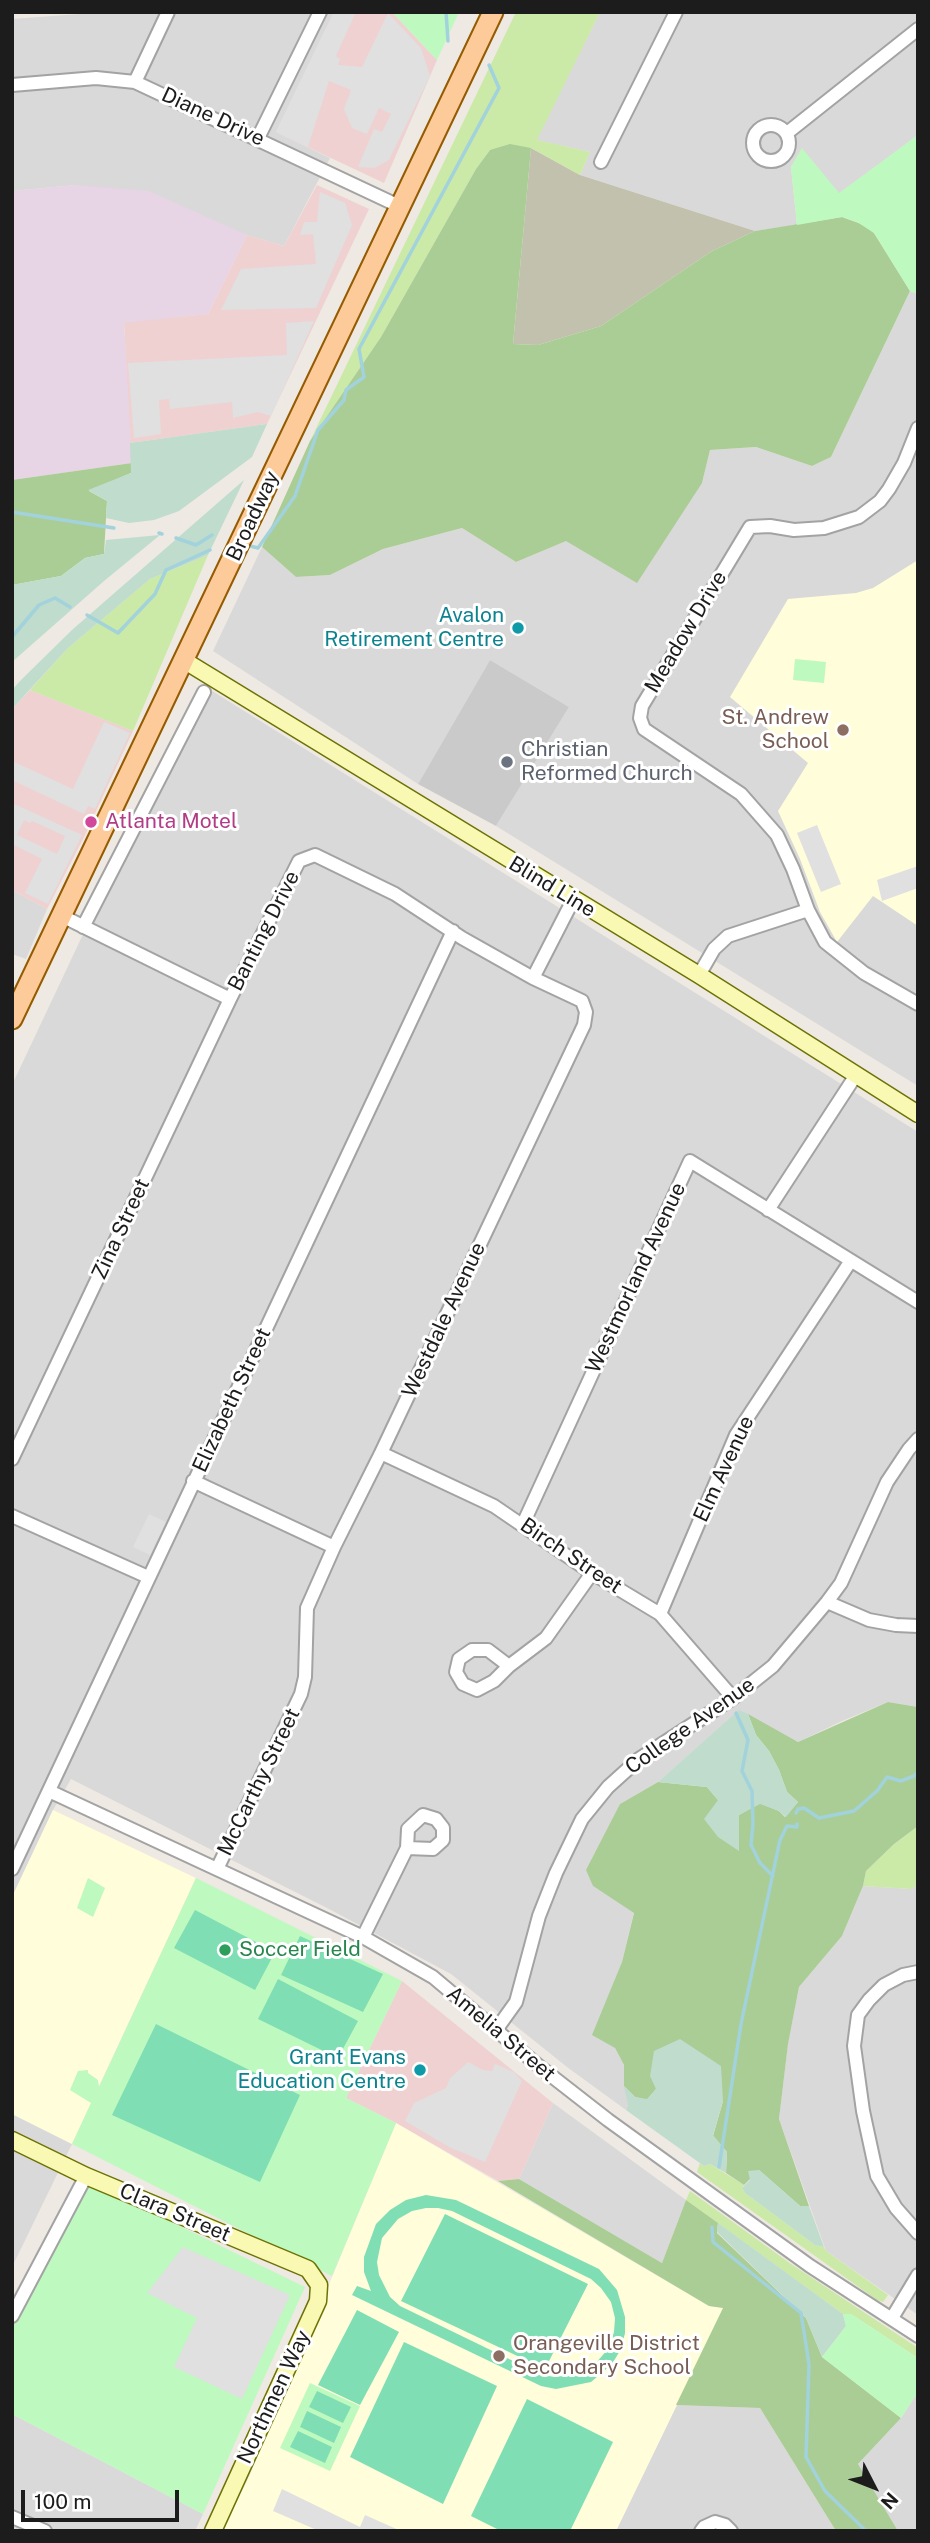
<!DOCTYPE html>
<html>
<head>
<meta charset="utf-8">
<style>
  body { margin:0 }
  #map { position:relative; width:930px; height:2543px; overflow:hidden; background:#eee9e2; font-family:"Public Sans",sans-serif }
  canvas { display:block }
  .frame { position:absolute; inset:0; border:14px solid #1c1c1c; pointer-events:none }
  .north { position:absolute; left:839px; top:2452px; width:70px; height:70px; -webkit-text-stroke:5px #fff; paint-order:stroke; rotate:132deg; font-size:19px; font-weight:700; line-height:28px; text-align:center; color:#1c1c1c }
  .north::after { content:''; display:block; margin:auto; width:24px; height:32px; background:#1c1c1c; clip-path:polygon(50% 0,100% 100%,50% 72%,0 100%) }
  .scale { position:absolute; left:21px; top:2490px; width:158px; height:32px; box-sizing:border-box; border:4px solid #1c1c1c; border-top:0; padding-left:9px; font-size:21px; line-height:24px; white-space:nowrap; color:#1c1c1c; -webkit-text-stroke:5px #fff; paint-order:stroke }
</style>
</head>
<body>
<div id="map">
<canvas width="930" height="2543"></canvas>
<div class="frame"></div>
<div class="north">N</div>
<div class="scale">100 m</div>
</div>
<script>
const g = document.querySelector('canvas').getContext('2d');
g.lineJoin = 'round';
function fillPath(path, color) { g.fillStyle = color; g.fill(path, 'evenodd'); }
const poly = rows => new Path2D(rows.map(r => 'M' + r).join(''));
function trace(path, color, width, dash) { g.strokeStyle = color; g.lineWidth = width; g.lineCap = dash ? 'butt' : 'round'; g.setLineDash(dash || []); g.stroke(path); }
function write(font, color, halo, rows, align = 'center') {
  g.font = font + ' "Public Sans",sans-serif'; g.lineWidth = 6; g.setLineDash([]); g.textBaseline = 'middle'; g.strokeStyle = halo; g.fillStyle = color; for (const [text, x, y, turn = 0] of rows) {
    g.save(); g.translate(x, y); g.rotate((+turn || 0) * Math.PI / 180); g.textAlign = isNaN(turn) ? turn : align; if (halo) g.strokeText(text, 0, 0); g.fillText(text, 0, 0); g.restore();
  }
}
fillPath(poly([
  [81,12,334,12,276,132,330,158,284,246,76,185,12,191,12,19,80,14],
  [600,12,918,12,918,135,839,194,802,149,791,167,797,225,755,231,580,175,590,152,536,140],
  [910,291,918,294,918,1086,496,826,569,707,490,660,418,784,213,651,262,547,296,577,330,575,383,549,462,528,516,562,702,483,710,450,756,447,812,466,831,457],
  [201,684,918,1132,918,1707,888,1702,842,1721,798,1742,739,1711,658,1782,620,1804,593,1886,634,1912,622,1962,615,2048,624,2065,628,2105,626,2110,567,2067,451,1974,329,1909,71,1779,53,1810,12,1897,12,1085],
  [12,890,47,909,26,959,12,954],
  [918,1884,918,2315,826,2251,779,2119,788,2043,799,1987,842,1936,863,1886,912,1889],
  [553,2103,686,2200,662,2263,519,2179],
  [12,2114,72,2144,12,2267],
  [918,2392,918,2531,898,2531,858,2464,901,2418],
  [676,2405,760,2408,836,2531,616,2531],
  [12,2414,203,2514,195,2531,12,2531]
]), '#dad9d9');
fillPath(poly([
  [334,12,392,12,437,60,384,183,276,132],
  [317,185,369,209,267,424,130,443,124,322,208,314,247,235,284,246],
  [30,690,133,731,85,835,47,909,12,890,12,709],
  [402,1981,553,2103,519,2179,498,2181,396,2123,346,2098]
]), '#efd1d1');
fillPath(poly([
  [76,185,149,191,247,235,208,314,124,323,132,463,12,480,12,191]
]), '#e7d4e4');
fillPath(poly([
  [918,560,918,926,873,896,837,942,820,912,800,859,778,811,808,763,730,697,788,599,856,593,873,588],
  [53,1810,196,1878,72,2144,12,2114,12,1897],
  [396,2123,709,2306,724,2308,616,2531,221,2531,249,2477]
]), '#fffdda');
fillPath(poly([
  [490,660,569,707,496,826,418,784]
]), '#cacaca');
fillPath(poly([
  [531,148,580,175,755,231,712,251,601,326,538,345,513,344]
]), '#c2c1ae');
fillPath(poly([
  [516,12,600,12,537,140,590,152,580,175,531,148,490,150,476,169,381,337,310,441],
  [208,555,133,731,30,690,68,648,150,579],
  [918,1826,918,1884,912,1889,863,1886,866,1871,894,1844],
  [700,2163,704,2166,710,2164,744,2185,742,2188,745,2193,815,2245,824,2247,826,2251,888,2295,883,2302,877,2300,697,2172],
  [690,2191,791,2264,918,2348,918,2358,851,2314,843,2314,686,2200]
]), '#cbe9a7');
fillPath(poly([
  [510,144,531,148,513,344,538,345,601,326,712,251,755,231,842,217,864,225,874,233,910,291,831,457,812,466,756,447,710,450,702,483,637,583,566,541,516,562,462,528,383,549,330,575,296,577,262,547,310,441,381,337,476,169,490,150],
  [132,463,131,473,89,491,107,501,104,554,85,558,61,576,12,585,12,480],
  [888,1702,918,1707,918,1826,894,1844,866,1871,863,1886,842,1936,799,1987,788,2044,779,2119,809,2206,800,2206,759,2170,744,2185,726,2173,727,2152,713,2136,723,2101,656,2089,647,2100,635,2097,624,2086,624,2065,615,2048,592,2035,622,1962,634,1913,593,1886,586,1870,620,1804,658,1782,707,1787,718,1800,739,1850,739,1815,760,1803,779,1811,785,1817,798,1802,787,1792,779,1770,769,1751,756,1735,748,1714,798,1742],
  [519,2179,662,2263,686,2200,718,2223,717,2233,806,2318,822,2357,901,2418,858,2464,898,2531,836,2531,760,2408,676,2405,723,2308,709,2306,498,2181]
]), '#aacd96');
fillPath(poly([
  [267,424,252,457,179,511,154,520,129,523,106,518,107,501,88,490,131,473,130,443],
  [244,480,208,555,150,579,68,648,12,709,12,690,20,681,72,630],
  [160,535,104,581,12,662,12,585,61,576,85,558,104,554,106,540],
  [739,1710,748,1714,756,1735,769,1751,779,1770,787,1792,798,1802,786,1817,779,1811,760,1804,739,1815,739,1851,718,1837,704,1819,718,1800,707,1787,658,1782],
  [680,2039,721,2066,723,2101,713,2135,727,2152,726,2173,710,2164,704,2166,626,2110,628,2105,624,2086,635,2097,647,2099,656,2089,650,2076,654,2051],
  [759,2170,800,2206,809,2206,824,2247,815,2245,745,2193,742,2188,750,2180,748,2171],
  [718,2223,843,2314,846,2326,822,2357,806,2318,717,2232]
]), '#bfdccd');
fillPath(poly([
  [392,12,459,12,437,60],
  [918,135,918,294,910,291,874,233,857,222,842,217,797,225,791,167,802,148,839,193],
  [795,659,826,662,824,683,793,680],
  [88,1878,105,1888,93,1917,77,1908],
  [196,1878,402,1981,346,2098,396,2123,332,2276,72,2144,91,2103,70,2090,78,2071,88,2070,88,2073,98,2080,99,2087],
  [83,2179,305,2287,203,2514,12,2414,12,2327],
  [843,2314,851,2314,918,2358,918,2392,901,2418,822,2357,846,2326],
  [310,2383,360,2406,330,2471,280,2448]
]), '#bef9bf');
fillPath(poly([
  [195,1910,275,1952,255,1990,174,1948],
  [300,1936,383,1974,363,2012,281,1975],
  [278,1979,358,2021,338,2058,258,2019],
  [156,2024,300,2095,260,2182,112,2115],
  [426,2195,456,2200,599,2269,617,2290,625,2317,625,2333,621,2349,612,2364,591,2382,556,2389,541,2386,352,2295,357,2286,371,2291,364,2272,364,2257,376,2224,390,2210,406,2200],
  [426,2208,438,2208,452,2211,591,2279,601,2288,611,2302,615,2318,614,2332,609,2348,595,2364,584,2372,569,2375,555,2377,542,2375,400,2306,390,2297,379,2275,377,2262,382,2238,398,2219,412,2211],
  [445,2214,588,2284,545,2369,401,2301],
  [357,2310,399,2332,360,2405,318,2385],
  [404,2342,497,2386,443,2504,350,2457],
  [317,2391,351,2407,343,2423,309,2407],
  [527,2399,613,2442,570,2531,501,2531,471,2516],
  [307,2411,341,2427,334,2443,300,2427],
  [298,2431,332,2447,325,2463,290,2447]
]), '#7fdeb4');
fillPath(poly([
  [334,12,356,12,336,56,340,59,338,65,362,67,388,13,421,48,430,76,389,160,375,168,358,167,374,129,382,132,391,114,379,108,367,134,352,128,344,109,351,90,329,81,308,147,276,132],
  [320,192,345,203,352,225,316,308,221,310,241,269,316,264,313,234,300,235,304,222,317,222],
  [314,321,271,416,258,412,233,418,232,402,170,409,169,399,159,400,161,434,134,438,128,363,287,355,286,323],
  [104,722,130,733,95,809,88,806,84,814,12,780,12,761,73,789],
  [12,803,82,835,48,904,25,893,42,859,12,844],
  [24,820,30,823,32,821,65,836,57,854,17,835],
  [817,825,841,884,821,892,797,833],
  [918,866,918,888,882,901,877,880],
  [149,1514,166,1522,150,1555,133,1547],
  [468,2062,483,2070,492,2071,495,2064,514,2072,522,2081,485,2162,449,2147,405,2121,414,2103,446,2088,450,2078],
  [183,2247,290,2295,242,2399,174,2367,197,2318,147,2293],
  [282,2489,360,2527,365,2515,401,2531,319,2531,273,2511]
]), '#e0e0e0');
trace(poly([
  [446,12,448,41],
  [12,512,114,528],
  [159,533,162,534],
  [176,538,196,545,212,535],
  [250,546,258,548,295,496,318,430,344,400,346,390,364,377,359,349,499,88,489,65],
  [87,615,118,633,155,594,166,570,210,550],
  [12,637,39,605,55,598,70,607],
  [736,1713,748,1740,742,1771,752,1791,753,1824,751,1845,760,1863,773,1876],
  [796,1813,798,1809,804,1808,819,1818,854,1811,877,1791,887,1777,901,1781,914,1776,918,1772],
  [719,2167,741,2024,780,1840,787,1826,797,1827,797,1824],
  [712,2227,713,2242,801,2313,809,2364,806,2457,825,2491,866,2531]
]), '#a2d2dc', 3.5);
const street = poly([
  [135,82,168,12],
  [12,85,96,78,135,82,401,207],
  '753 143a18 18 0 1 1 36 0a18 18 0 1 1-36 0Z',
  [787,133,918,29],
  [258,138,320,12],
  [601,162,676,12],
  [918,428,904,463,889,489,880,501,859,517,824,528,794,530,770,526,750,527,642,706,640,718,644,729,741,794,777,835,793,869,808,910,825,942,864,973,918,1004],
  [60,915,230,999],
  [83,927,204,692],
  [699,975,714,949,728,936,808,910],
  [533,978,573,900],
  [768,1210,856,1075],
  [381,1453,494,1506,592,1573,660,1614,733,1698],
  [12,1459,230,999,299,861,315,855,395,894,462,938,533,978,582,1001,586,1012,584,1025,381,1453,334,1547,307,1608,305,1677,301,1694,217,1869],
  [193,1481,334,1547],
  [12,1516,148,1577],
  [523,1524,690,1161,918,1302],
  [827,1602,869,1620,896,1625,918,1626],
  [660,1614,736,1435,850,1262],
  [509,1666,488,1650,472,1650,459,1659,456,1672,463,1684,477,1690,494,1681,509,1666,546,1638,592,1573],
  [49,1791,363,1937,433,1977,540,2067,608,2120,810,2266,918,2336],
  [12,1869,453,931],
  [363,1937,407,1848,408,1829,423,1815,436,1819,443,1828,443,1840,433,1849,407,1848],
  [918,1972,903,1975,884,1985,869,2000,858,2015,854,2046,863,2111,877,2176,896,2208,918,2233],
  [496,2030,516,2002,539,1916,556,1873,582,1819,608,1787,639,1759,733,1698,773,1666,827,1602,841,1583,887,1482,909,1449,918,1439],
  [12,2316,86,2176],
  [892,2318,918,2275],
  [12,2517,45,2531],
  [701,2531,704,2527,715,2522,725,2525,731,2531]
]);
const secondary = poly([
  [185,661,699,975,918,1114],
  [12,2140,86,2176,308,2269,319,2285,318,2301,213,2531]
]);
const primary = poly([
  [12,1019,493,12]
]);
trace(street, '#a3a3a3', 16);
trace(secondary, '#6d7205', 19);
trace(primary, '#955b00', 23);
trace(street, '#fff', 12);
trace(secondary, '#f9f9b4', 16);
trace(primary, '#fccb99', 19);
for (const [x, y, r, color] of [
  [518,628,7,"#0f9aa8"],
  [843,730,7,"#8d6e63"],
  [507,762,7,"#6b7280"],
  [91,822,7,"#d1479c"],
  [225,1950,7,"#2e9e5b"],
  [420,2070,7,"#0f9aa8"],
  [499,2356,7,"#8d6e63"]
]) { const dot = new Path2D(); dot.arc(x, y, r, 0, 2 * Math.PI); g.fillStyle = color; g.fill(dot); trace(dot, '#fff', 2.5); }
write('21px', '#1c1c1c', '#fff', [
  ["Diane Drive",213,117,25],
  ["Broadway",253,516,-65],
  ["Meadow Drive",686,632,-59],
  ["Blind Line",552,887,31],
  ["Banting Drive",264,931,-63],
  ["Zina Street",121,1229,-65],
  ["Westmorland Avenue",636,1278,-65],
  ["Westdale Avenue",444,1320,-65],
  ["Elizabeth Street",232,1400,-65],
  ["Elm Avenue",724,1469,-65],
  ["Birch Street",571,1556,34],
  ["College Avenue",690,1726,-35],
  ["McCarthy Street",259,1782,-64],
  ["Amelia Street",501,2034,40],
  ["Clara Street",175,2213,23],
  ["Northmen Way",274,2397,-65]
]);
write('21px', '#0d838f', '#fff', [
  ["Avalon",504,616],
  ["Retirement Centre",504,640],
  ["Grant Evans",406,2058],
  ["Education Centre",406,2082]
], 'right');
write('21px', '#785e54', '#fff', [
  ["St. Andrew",829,718],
  ["School",829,742],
  ["Orangeville District",513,2344,"left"],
  ["Secondary School",513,2368,"left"]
], 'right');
write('21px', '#5b616d', '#fff', [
  ["Christian",521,750],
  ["Reformed Church",521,774]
], 'left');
write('21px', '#b23c85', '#fff', [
  ["Atlanta Motel",105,822]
], 'left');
write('21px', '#27864d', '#fff', [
  ["Soccer Field",239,1950]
], 'left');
</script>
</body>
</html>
